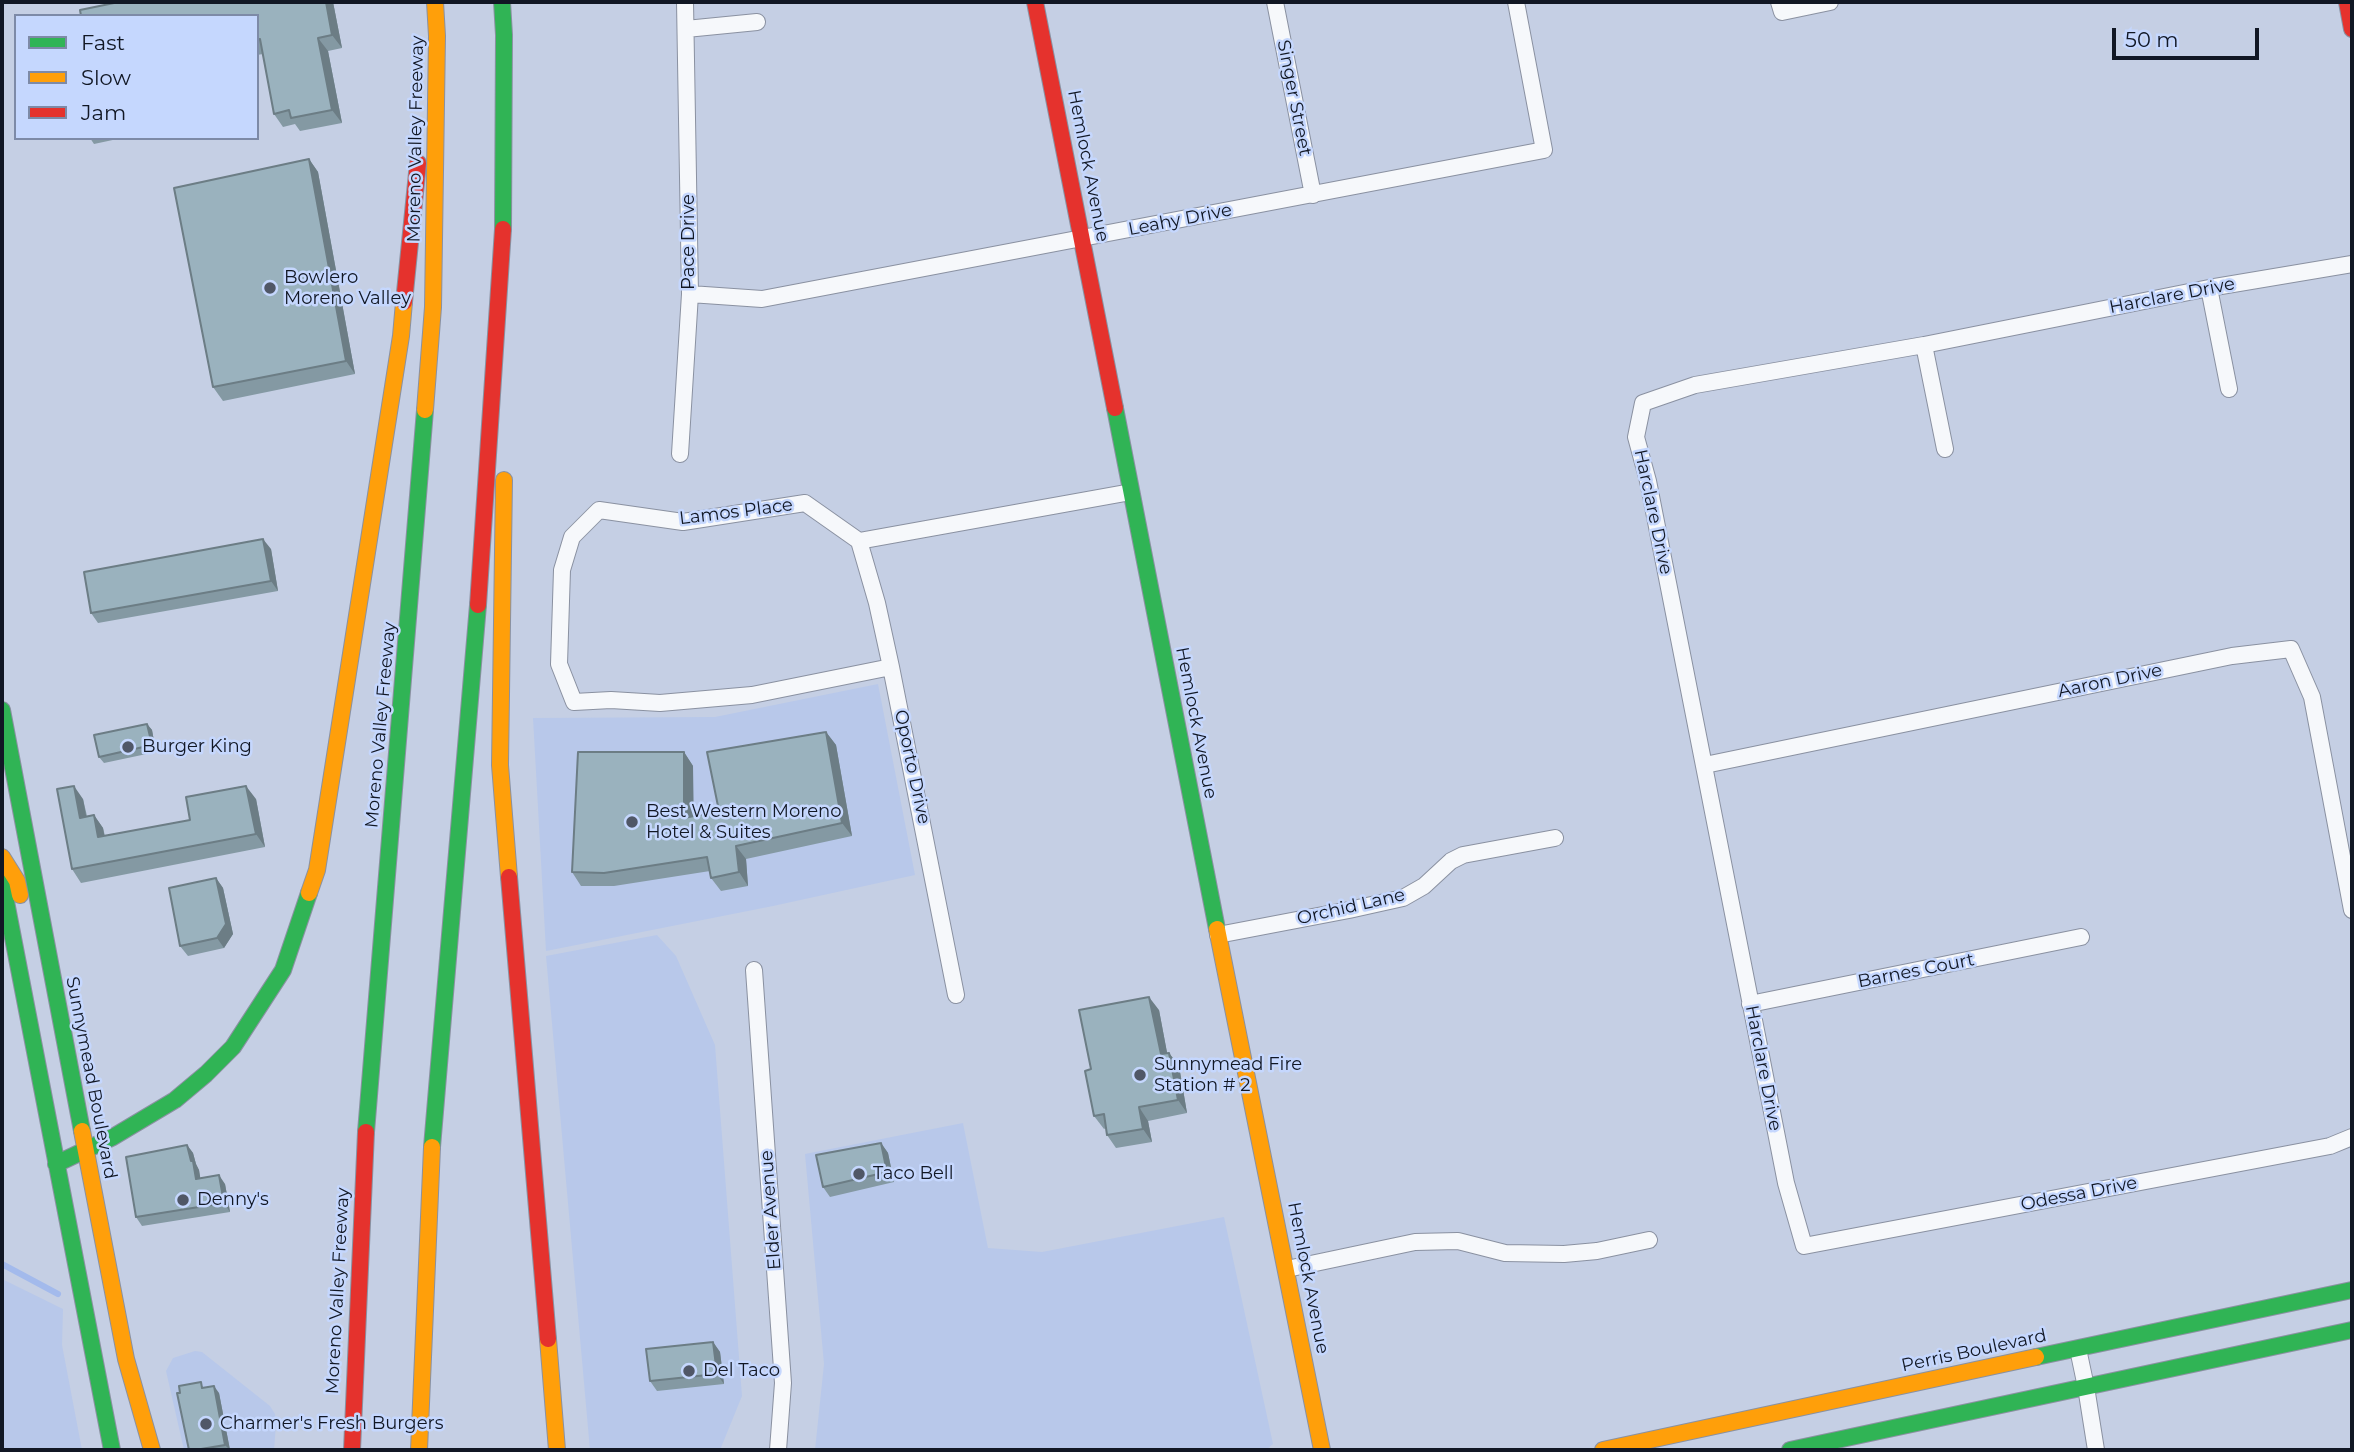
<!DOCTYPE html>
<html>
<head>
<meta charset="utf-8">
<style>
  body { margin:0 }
  #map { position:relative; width:2354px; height:1452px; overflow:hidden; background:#c5cfe4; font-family:Montserrat,sans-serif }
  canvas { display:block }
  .frame { position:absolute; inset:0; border:4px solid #111724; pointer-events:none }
  .legend { position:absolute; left:14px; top:14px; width:245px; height:126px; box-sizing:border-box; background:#c5d7fe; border:2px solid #7d8aa7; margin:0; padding:9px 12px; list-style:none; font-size:21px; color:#111724 }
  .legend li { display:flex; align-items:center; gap:14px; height:35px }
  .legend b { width:35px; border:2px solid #7d8aa7 }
  .scale { position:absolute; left:2112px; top:28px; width:147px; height:32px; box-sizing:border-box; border:4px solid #111724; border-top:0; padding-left:9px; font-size:21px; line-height:24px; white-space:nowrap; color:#111724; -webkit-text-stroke:5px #c5d7fe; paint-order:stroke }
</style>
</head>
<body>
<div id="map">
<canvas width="2354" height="1452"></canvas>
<div class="frame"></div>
<ul class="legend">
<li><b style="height:9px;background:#30b455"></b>Fast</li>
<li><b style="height:9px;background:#ff9f0a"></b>Slow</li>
<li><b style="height:9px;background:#e5322d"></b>Jam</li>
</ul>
<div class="scale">50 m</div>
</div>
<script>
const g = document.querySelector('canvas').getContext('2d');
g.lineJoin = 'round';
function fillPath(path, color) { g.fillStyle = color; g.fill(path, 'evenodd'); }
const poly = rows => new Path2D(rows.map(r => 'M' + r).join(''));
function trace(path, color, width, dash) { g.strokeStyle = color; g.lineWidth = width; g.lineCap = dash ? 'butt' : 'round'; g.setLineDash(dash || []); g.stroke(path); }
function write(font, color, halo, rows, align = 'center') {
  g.font = font + ' Montserrat,sans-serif'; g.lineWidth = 5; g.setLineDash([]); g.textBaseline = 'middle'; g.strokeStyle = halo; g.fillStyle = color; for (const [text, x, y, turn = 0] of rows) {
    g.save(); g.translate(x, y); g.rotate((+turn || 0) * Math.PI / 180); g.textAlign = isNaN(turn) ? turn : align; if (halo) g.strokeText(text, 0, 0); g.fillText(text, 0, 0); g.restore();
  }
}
fillPath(poly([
  [878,684,915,875,773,906,546,951,533,718,715,717],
  [657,935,676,956,715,1045,742,1396,720,1450,590,1450,546,956],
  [963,1123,988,1248,1042,1252,1224,1217,1273,1444,1266,1450,815,1450,824,1364,805,1154],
  [2,1279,63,1309,62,1345,82,1450,2,1450],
  [195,1351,202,1352,270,1406,275,1414,276,1424,274,1450,184,1450,166,1371,173,1358]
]), '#b8c8ea');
trace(poly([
  [2,1264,58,1294]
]), '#a3baec', 6);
const street = poly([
  [1275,2,1313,195],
  [1779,2,1782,12,1830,2],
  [686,29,757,22],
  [2352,264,2209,288,1924,345,1695,385,1643,403,1636,437,1648,481,1786,1183,1804,1246,2330,1146,2352,1137],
  [2209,288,2229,389],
  [690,294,762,299,1544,150,1516,2],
  [1924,345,1945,449],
  [680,454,690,294,685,2],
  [859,541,877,603,891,667,956,995],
  [891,667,752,695,660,703,611,700,574,702,559,664,562,570,572,537,599,510,683,522,805,503,859,541,1131,492],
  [1705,765,2232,656,2291,649,2312,697,2352,910],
  [1218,935,1349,910,1403,898,1424,886,1451,861,1463,855,1555,838],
  [754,970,783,1383,778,1450],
  [1750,1004,2081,937],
  [1287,1269,1415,1242,1458,1241,1505,1253,1564,1254,1597,1251,1649,1240],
  [2078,1349,2086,1387,2096,1450]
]);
const fast = poly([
  [502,2,504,35,503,229],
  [1115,408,1217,929],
  [2,710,82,1131],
  [2,881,112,1450],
  [366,1132,425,410],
  [432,1147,478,605],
  [56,1164,113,1137,175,1100,206,1074,233,1047,283,970,309,893],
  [2036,1357,2352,1290],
  [1790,1450,2352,1330]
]);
const slow = poly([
  [425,410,433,307,437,36,435,2],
  [504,480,500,765,509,877],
  [2,857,17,881,20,895],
  [309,893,317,870,401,336,404,302],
  [1217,929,1322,1450],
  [82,1131,126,1359,152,1450],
  [548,1339,557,1450],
  [419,1450,432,1147],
  [1603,1450,2036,1357]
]);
const jam = poly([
  [1035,2,1115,408],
  [2347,2,2352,29],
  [404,302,418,163],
  [478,605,503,229],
  [509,877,548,1339],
  [352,1450,366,1132]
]);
trace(street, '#8a91a1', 18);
trace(fast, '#8a91a1', 18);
trace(slow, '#8a91a1', 18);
trace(jam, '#8a91a1', 18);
trace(street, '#f6f8fb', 16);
trace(fast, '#30b455', 16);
trace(slow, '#ff9f0a', 16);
trace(jam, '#e5322d', 16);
fillPath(poly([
  [333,2,342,48,328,51,342,123,300,131,295,124,283,127,274,114,263,54,257,55,257,16],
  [90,138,122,138,94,144],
  [309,159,318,172,355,374,223,401,213,387],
  [271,549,278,591,98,623,91,613],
  [147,724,152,730,156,752,104,763,99,757],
  [826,732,836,745,852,836,746,859,748,886,721,891,711,878,710,871,614,886,581,886,572,872,684,752,693,766,693,816,719,811],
  [83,799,87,816,94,815,103,828,105,836,190,820,256,799,265,847,81,883,72,869],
  [216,878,223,888,233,934,224,948,188,956,180,946],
  [1159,1010,1167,1053,1169,1053,1179,1066,1187,1113,1148,1121,1152,1142,1116,1148,1107,1135,1106,1128,1104,1129,1094,1116,1091,1069],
  [881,1143,888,1153,894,1182,830,1197,823,1187],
  [187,1145,193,1153,196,1164,199,1170,200,1178,225,1184,230,1212,142,1226,136,1217],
  [713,1342,720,1352,724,1384,657,1391,650,1381],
  [205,1388,219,1393,230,1450,189,1450]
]), '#8499a3');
fillPath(poly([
  [326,2,333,2,342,48,332,35],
  [318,38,328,51,342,123,332,110],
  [309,159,318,172,355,374,346,361],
  [263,539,271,549,278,591,271,581],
  [147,724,152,730,156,752,152,745],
  [826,732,836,745,852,836,842,823],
  [684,752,693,766,694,831,684,818],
  [74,786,83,799,89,831,80,818],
  [246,786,256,799,265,847,256,834],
  [94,815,103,828,107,851,98,837],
  [736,846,746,859,748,886,739,872],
  [216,878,223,888,233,934,224,948,217,938],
  [1149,997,1159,1010,1170,1068,1161,1054],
  [1169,1053,1179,1066,1187,1113,1178,1100],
  [1139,1107,1148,1121,1152,1142,1143,1129],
  [881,1143,888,1153,894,1182,887,1172],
  [187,1145,193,1153,196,1164,199,1170,202,1188,196,1179],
  [219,1175,225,1184,230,1212,224,1203],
  [713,1342,720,1352,724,1384,717,1374],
  [214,1386,219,1393,230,1450,225,1445]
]), '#6c7d85');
const building = poly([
  [119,2,326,2,332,35,318,38,332,110,291,118,289,110,274,114,260,39,257,40,257,16,81,16,80,10,119,2],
  [309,159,346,361,213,387,174,188,309,159],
  [263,539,271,581,91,613,84,572,263,539],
  [147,724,152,745,99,757,94,735,147,724],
  [826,732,842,823,736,846,739,872,711,878,707,857,604,873,572,872,578,752,684,752,684,818,719,811,707,752,826,732],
  [74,786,80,818,94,815,98,837,190,820,186,797,246,786,256,834,72,869,57,789,74,786],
  [216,878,226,924,217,938,180,946,169,888,216,878],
  [1149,997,1161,1054,1169,1053,1178,1100,1139,1107,1143,1129,1107,1135,1104,1114,1094,1116,1085,1071,1091,1069,1079,1010,1149,997],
  [881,1143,887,1172,823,1187,816,1155,881,1143],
  [187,1145,191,1161,193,1161,196,1179,219,1175,224,1203,136,1217,126,1157,187,1145],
  [713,1342,717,1374,650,1381,646,1349,713,1342],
  [201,1382,202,1388,214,1386,225,1445,195,1450,189,1450,177,1393,180,1393,179,1386,201,1382]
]);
fillPath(building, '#9ab2be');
trace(building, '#6c7d85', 2);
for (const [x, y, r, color] of [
  [270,288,7,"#505767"],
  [128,747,7,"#505767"],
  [632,822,7,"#505767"],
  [1140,1075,7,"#505767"],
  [859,1174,7,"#505767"],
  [183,1200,7,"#505767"],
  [689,1371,7,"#505767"],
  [206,1424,7,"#505767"]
]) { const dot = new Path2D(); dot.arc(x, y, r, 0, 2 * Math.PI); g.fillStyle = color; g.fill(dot); trace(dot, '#c5d7fe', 2.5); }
write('18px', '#111724', '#c5d7fe', [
  ["Singer Street",1294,98,79],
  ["Moreno Valley Freeway",416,139,-89],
  ["Hemlock Avenue",1088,166,79],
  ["Leahy Drive",1180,220,-11],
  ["Pace Drive",689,242,-90],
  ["Harclare Drive",2172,296,-11],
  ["Lamos Place",736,512,-7],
  ["Harclare Drive",1653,512,78],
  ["Aaron Drive",2110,681,-12],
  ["Hemlock Avenue",1196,723,79],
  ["Moreno Valley Freeway",381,725,-85],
  ["Oporto Drive",912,767,78],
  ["Orchid Lane",1351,907,-13],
  ["Barnes Court",1916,971,-11],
  ["Harclare Drive",1763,1068,79],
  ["Sunnymead Boulevard",91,1078,79],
  ["Odessa Drive",2079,1194,-11],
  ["Elder Avenue",771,1210,-94],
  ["Hemlock Avenue",1308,1278,79],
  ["Moreno Valley Freeway",338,1291,-87],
  ["Perris Boulevard",1974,1351,-12]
]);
write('18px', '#111724', '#c5d7fe', [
  ["Bowlero",284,278],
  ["Moreno Valley",284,299],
  ["Burger King",142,747],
  ["Best Western Moreno",646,812],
  ["Hotel & Suites",646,833],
  ["Sunnymead Fire",1154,1065],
  ["Station # 2",1154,1086],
  ["Taco Bell",873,1174],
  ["Denny's",197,1200],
  ["Del Taco",703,1371],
  ["Charmer's Fresh Burgers",220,1424]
], 'left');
</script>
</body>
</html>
